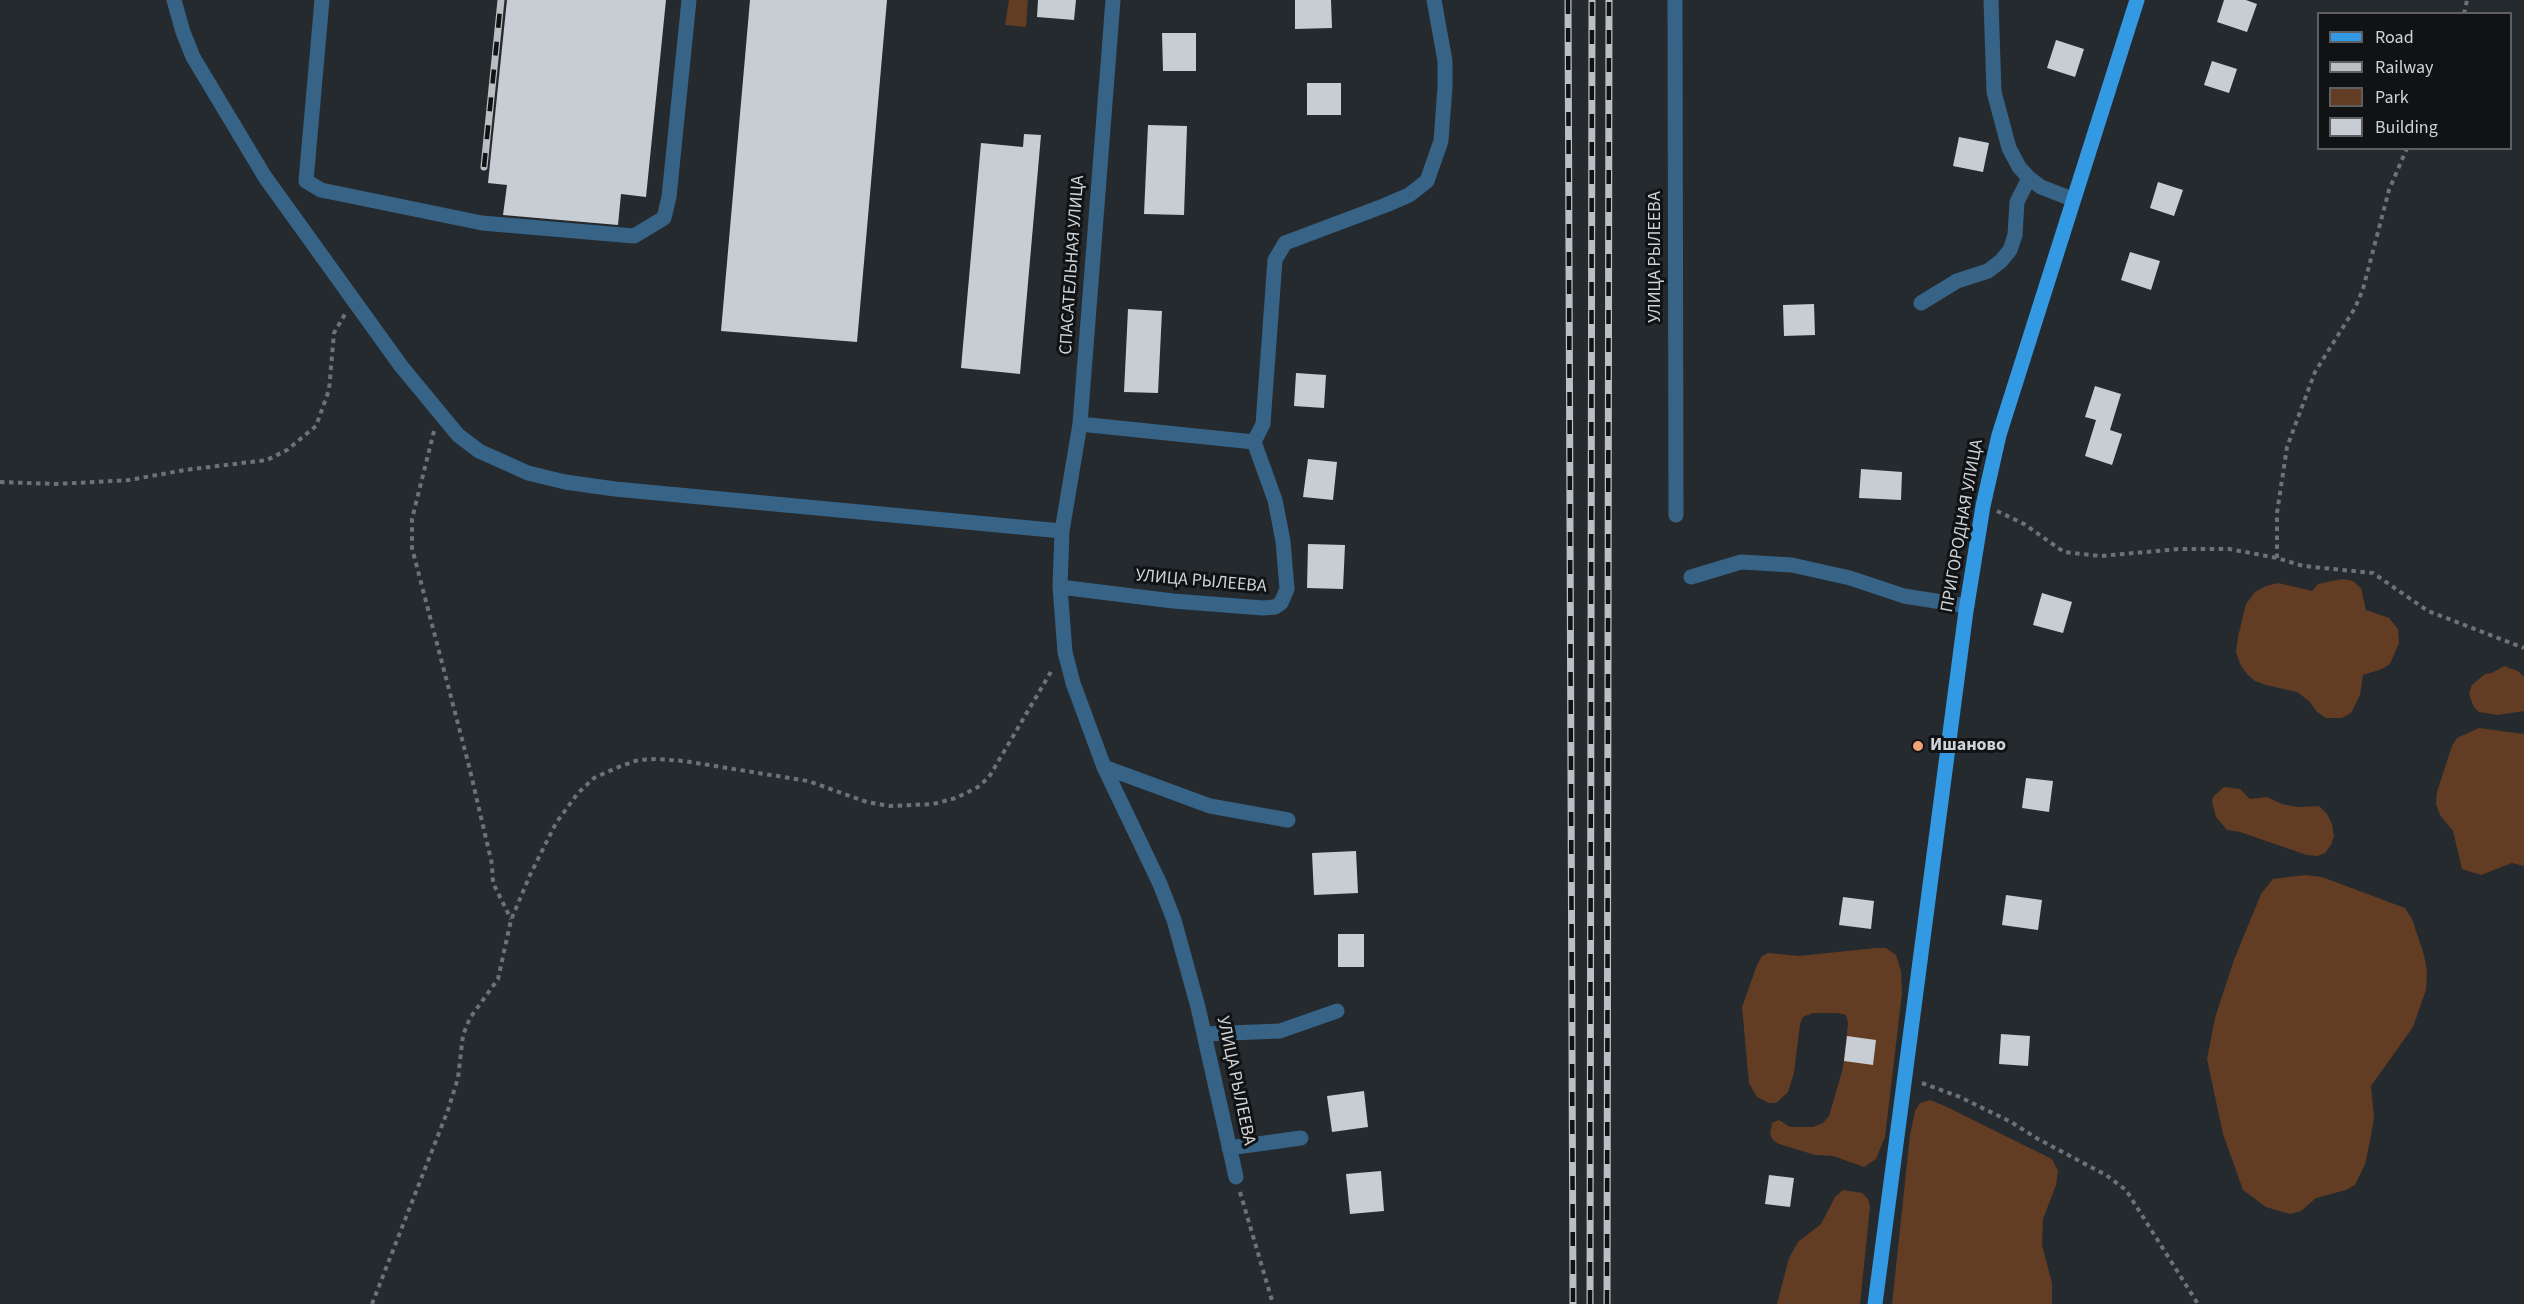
<!DOCTYPE html>
<html>
<head>
<meta charset="utf-8">
<style>
  body { margin:0 }
  #map { position:relative; width:2524px; height:1304px; overflow:hidden; background:#252a2e; font-family:"Source Sans 3",sans-serif }
  canvas { display:block }
  .legend { position:absolute; left:2317px; top:12px; width:195px; height:138px; box-sizing:border-box; background:#101214; border:2px solid #5d5f62; margin:0; padding:8px 10px; list-style:none; font-size:18px; color:#d0d3d6 }
  .legend li { display:flex; align-items:center; gap:12px; height:30px }
  .legend b { width:30px; border:2px solid #5d5f62 }
</style>
</head>
<body>
<div id="map">
<canvas width="2524" height="1304"></canvas>
<ul class="legend">
<li><b style="height:8px;background:#3499e3"></b>Road</li>
<li><b style="height:8px;background:#bcbfc2"></b>Railway</li>
<li><b style="height:16px;background:#633c24"></b>Park</li>
<li><b style="height:16px;background:#c7cdd2"></b>Building</li>
</ul>
</div>
<script>
const g = document.querySelector('canvas').getContext('2d');
g.lineJoin = 'round';
function fillPath(path, color) { g.fillStyle = color; g.fill(path, 'evenodd'); }
const poly = rows => new Path2D(rows.map(r => 'M' + r).join(''));
function trace(path, color, width, dash) { g.strokeStyle = color; g.lineWidth = width; g.lineCap = dash ? 'butt' : 'round'; g.setLineDash(dash || []); g.stroke(path); }
function write(font, color, halo, rows, align = 'center') {
  g.font = font + ' "Source Sans 3",sans-serif'; g.lineWidth = 6; g.setLineDash([]); g.textBaseline = 'middle'; g.strokeStyle = halo; g.fillStyle = color; for (const [text, x, y, turn = 0] of rows) {
    g.save(); g.translate(x, y); g.rotate((+turn || 0) * Math.PI / 180); g.textAlign = isNaN(turn) ? turn : align; if (halo) g.strokeText(text, 0, 0); g.fillText(text, 0, 0); g.restore();
  }
}
fillPath(poly([
  [1009,0,1028,0,1026,27,1005,25],
  [2342,579,2353,581,2361,588,2366,610,2389,618,2398,629,2399,643,2390,664,2382,669,2363,675,2360,695,2351,713,2342,718,2326,718,2317,712,2309,701,2297,692,2266,685,2255,681,2247,674,2240,664,2236,652,2238,637,2246,604,2255,592,2266,586,2278,583,2312,591,2318,584],
  [2504,666,2518,671,2524,677,2524,711,2498,715,2479,712,2474,707,2471,700,2469,693,2472,685,2485,674,2492,673],
  [2479,728,2524,734,2524,866,2512,863,2481,875,2462,869,2453,831,2440,815,2436,804,2437,792,2452,746,2457,738],
  [2224,787,2240,789,2250,799,2267,797,2282,804,2297,807,2319,806,2327,814,2332,824,2334,836,2331,845,2325,853,2317,856,2307,855,2240,832,2227,830,2216,817,2212,802,2213,797],
  [2306,875,2322,877,2405,908,2412,919,2424,955,2427,971,2426,990,2413,1027,2371,1086,2374,1117,2371,1136,2365,1164,2355,1185,2346,1190,2316,1198,2301,1211,2290,1214,2266,1207,2243,1190,2223,1134,2207,1059,2215,1018,2234,960,2261,894,2273,879],
  [1876,948,1886,948,1896,955,1901,971,1902,993,1885,1137,1876,1159,1864,1167,1833,1156,1815,1155,1779,1144,1773,1140,1770,1134,1772,1123,1779,1120,1790,1127,1813,1127,1823,1123,1829,1116,1843,1068,1848,1023,1846,1015,1837,1013,1813,1013,1803,1017,1800,1024,1794,1073,1788,1092,1776,1103,1769,1103,1757,1097,1749,1083,1742,1007,1757,965,1762,956,1768,953,1799,956],
  [1930,1100,1945,1106,2052,1159,2058,1171,2056,1185,2043,1219,2042,1245,2052,1283,2052,1304,1892,1304,1910,1135,1915,1111,1920,1103],
  [1843,1190,1862,1193,1868,1199,1870,1207,1860,1304,1777,1304,1789,1258,1798,1242,1821,1224,1835,1197]
]), '#633c24');
fillPath(poly([
  [507,0,666,0,646,197,621,194,618,225,503,215,507,185,488,183],
  [750,0,887,0,857,342,721,331],
  [1038,0,1076,0,1074,20,1037,17],
  [1295,0,1331,0,1332,28,1295,29],
  [2224,0,2246,0,2257,4,2247,32,2217,22],
  [1162,33,1196,33,1196,71,1163,71],
  [2056,40,2084,49,2075,77,2047,68],
  [2212,61,2237,69,2229,93,2204,85],
  [1307,83,1341,83,1341,115,1307,115],
  [1148,125,1187,126,1184,215,1144,214],
  [1024,134,1041,135,1020,374,961,368,981,143,1023,147],
  [1959,137,1989,143,1983,172,1953,166],
  [2158,182,2183,190,2174,216,2150,208],
  [2130,252,2160,261,2151,290,2121,280],
  [1814,304,1815,335,1784,336,1783,305],
  [1128,309,1162,311,1158,393,1124,392],
  [1296,373,1326,375,1324,408,1294,406],
  [2095,386,2121,394,2110,430,2122,434,2112,465,2085,456,2096,420,2085,417],
  [1308,459,1337,462,1333,500,1303,497],
  [1861,469,1902,472,1901,500,1859,498],
  [1308,544,1345,545,1343,589,1307,588],
  [2042,593,2072,602,2063,633,2033,625],
  [2026,778,2053,781,2049,812,2022,808],
  [1356,851,1358,893,1314,895,1312,853],
  [2006,895,2042,900,2038,930,2002,925],
  [1843,897,1874,901,1871,929,1839,925],
  [1338,934,1364,934,1364,967,1338,967],
  [2001,1034,2030,1036,2028,1066,1999,1064],
  [1847,1036,1876,1040,1873,1065,1844,1061],
  [1364,1091,1368,1127,1332,1132,1327,1096],
  [1381,1171,1384,1211,1350,1214,1346,1174],
  [1769,1175,1794,1178,1790,1207,1765,1204]
]), '#c7cdd2');
trace(poly([
  [2464,14,2467,0],
  [434,431,412,519,412,548,469,766,492,864,493,883,511,919],
  [0,482,56,484,129,480,185,470,267,460,287,450,316,426,329,390,334,333,345,314],
  [1997,511,2024,524,2064,552,2101,556,2179,549,2229,549,2277,558,2303,566,2373,573,2428,611,2524,648],
  [2277,558,2277,513,2287,447,2315,372,2355,308,2363,289,2389,190,2407,148],
  [1922,1083,1960,1097,2011,1122,2038,1139,2106,1175,2126,1190,2198,1304],
  [1240,1192,1273,1304],
  [372,1304,448,1110,458,1078,463,1035,470,1018,498,979,511,920,530,875,556,823,578,793,594,778,616,768,638,760,657,759,684,761,808,781,867,802,890,806,933,804,956,798,978,787,989,777,1052,670]
]), '#6e7276', 4, [4.5, 4.5]);
trace(poly([
  [174,0,183,32,193,57,265,177,401,366,458,435,479,451,528,473,565,482,615,489,1062,531],
  [322,0,306,181,321,190,482,223,634,236,664,218,669,197,689,0],
  [1675,0,1676,515],
  [1991,0,1994,92,2009,148,2019,167,2029,178,2041,187,2072,199],
  [1921,303,1957,281,1988,271,2001,261,2010,250,2015,235,2017,202,2029,178],
  [1080,424,1254,442],
  [1691,577,1741,562,1792,565,1850,578,1904,596,1967,606],
  [1060,587,1062,531,1080,424,1113,0],
  [1104,767,1210,806,1288,820],
  [1205,1034,1280,1031,1337,1011],
  [1229,1148,1301,1138],
  [1236,1177,1198,1007,1174,920,1160,884,1104,767,1073,683,1065,652,1060,587,1173,601,1263,608,1275,607,1281,603,1287,589,1283,541,1275,500,1254,442,1263,424,1275,260,1285,243,1386,205,1409,195,1427,181,1441,141,1445,87,1445,61,1434,0]
]), '#376386', 15);
trace(poly([
  [1875,1304,1966,611,1983,506,1999,435,2137,0]
]), '#3499e3', 15);
const rail = poly([
  [1568,0,1573,1304],
  [484,167,501,0],
  [1590,1304,1592,0],
  [1607,1304,1609,0]
]);
trace(rail, '#bcbfc2', 7);
trace(rail, '#101214', 4.5, [14]);
for (const [x, y, r, color] of [
  [1918,746,6,"#efa376"]
]) { const dot = new Path2D(); dot.arc(x, y, r, 0, 2 * Math.PI); g.fillStyle = color; g.fill(dot); trace(dot, '#101214', 2); }
write('18px', '#d0d3d6', '#101214', [
  ["УЛИЦА РЫЛЕЕВА",1656,257,-90],
  ["СПАСАТЕЛЬНАЯ УЛИЦА",1073,265,-86],
  ["ПРИГОРОДНАЯ УЛИЦА",1963,526,-80],
  ["УЛИЦА РЫЛЕЕВА",1201,582,5],
  ["УЛИЦА РЫЛЕЕВА",1235,1081,78]
]);
write('bold 18px', '#d0d3d6', '#101214', [
  ["Ишаново",1930,746]
], 'left');
</script>
</body>
</html>
